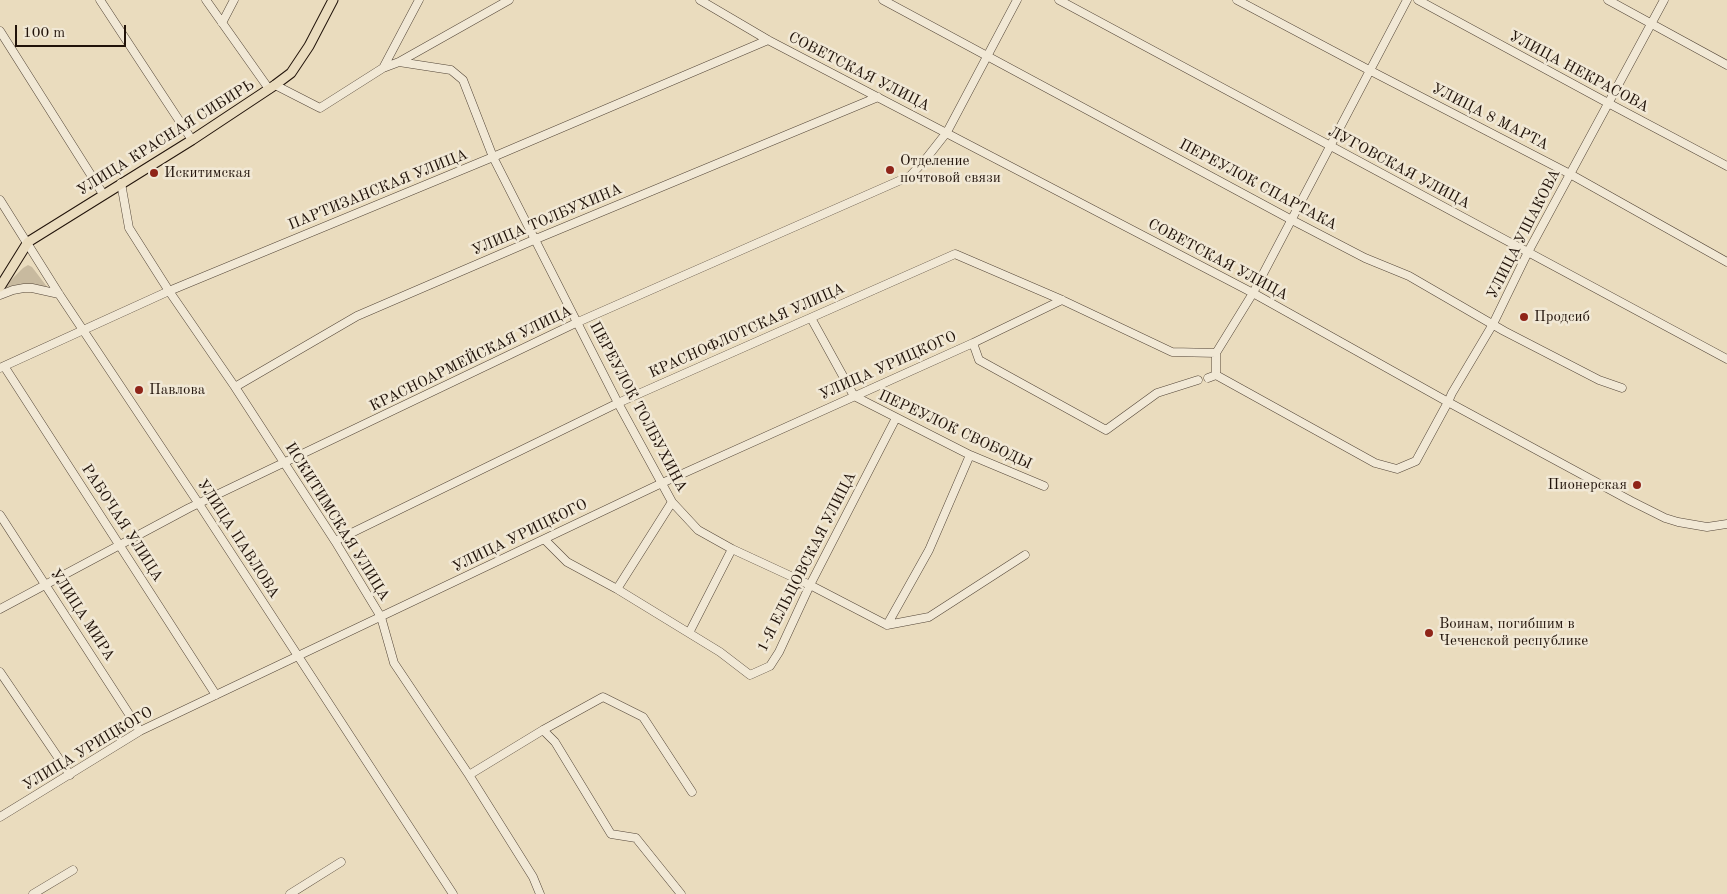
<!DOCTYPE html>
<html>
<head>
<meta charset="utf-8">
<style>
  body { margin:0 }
  #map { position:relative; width:1727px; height:894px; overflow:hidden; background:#eadcbe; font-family:"Old Standard TT",serif }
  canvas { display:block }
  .scale { position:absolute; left:15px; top:25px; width:111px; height:22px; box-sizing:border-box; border:2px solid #21130a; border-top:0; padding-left:6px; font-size:15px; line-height:18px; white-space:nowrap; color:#21130a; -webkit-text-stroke:4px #f1e8d5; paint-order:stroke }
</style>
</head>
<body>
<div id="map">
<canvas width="1727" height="894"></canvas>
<div class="scale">100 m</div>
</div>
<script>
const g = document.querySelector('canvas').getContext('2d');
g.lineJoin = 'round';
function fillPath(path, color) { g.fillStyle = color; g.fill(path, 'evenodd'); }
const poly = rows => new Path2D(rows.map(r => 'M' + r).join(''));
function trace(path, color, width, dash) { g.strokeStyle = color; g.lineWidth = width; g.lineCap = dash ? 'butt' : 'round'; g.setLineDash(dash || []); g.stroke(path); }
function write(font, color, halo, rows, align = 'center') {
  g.font = font + ' "Old Standard TT",serif'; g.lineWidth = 5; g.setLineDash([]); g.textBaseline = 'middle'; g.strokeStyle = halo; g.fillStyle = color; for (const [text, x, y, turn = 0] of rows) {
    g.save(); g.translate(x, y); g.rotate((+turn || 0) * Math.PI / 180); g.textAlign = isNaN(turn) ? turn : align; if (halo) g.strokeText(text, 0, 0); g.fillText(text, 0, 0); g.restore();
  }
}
fillPath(poly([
  [28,265,32,267,48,288,35,285,18,285,1,290,23,268]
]), '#c8ba9f');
const minor = poly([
  [100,0,192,140],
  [206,0,269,89],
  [700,0,768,40,1253,293,1448,402,1631,501,1665,518,1678,522,1707,527,1727,524],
  [883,0,1290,219,1365,258,1409,276,1504,331,1599,380,1622,388],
  [1059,0,1727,359],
  [1237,0,1369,70,1570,174,1727,262],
  [1418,0,1608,103,1727,166],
  [1608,0,1727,65],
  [222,23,234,0],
  [0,31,103,194],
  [399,62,451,70,463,80,493,157,618,403,672,502,698,530,732,549,810,585,887,625],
  [383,68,419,0],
  [275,85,320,108,383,68,399,62,509,0],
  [121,183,129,228,169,291,235,387,335,541,381,617,394,663,469,775,533,877,540,894],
  [0,200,59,294,199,504,453,894],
  [0,295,13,290,24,288,32,288,59,294],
  [811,318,854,396,970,455,1044,486],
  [973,343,979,360,1106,430,1157,393,1198,380],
  [4,366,216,695],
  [0,368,169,291,493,157,768,40],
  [1216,375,1375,463,1397,469,1416,461,1448,402,1452,393,1493,324,1528,252,1664,0],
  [1208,378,1216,375,1216,353,1253,293,1407,0],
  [235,387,357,316,536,239,878,97],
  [0,515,140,731],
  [545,540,567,562,617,589,720,652,750,675,770,666,779,652,810,585,896,418],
  [335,541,618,403,955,254,1062,300,1172,352,1216,353],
  [617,589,672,502],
  [0,609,189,508,578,322,910,176,925,160,947,132,1017,0],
  [887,625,929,550,970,455],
  [887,625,929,617,1025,555],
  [689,633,732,549],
  [0,672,70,775],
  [543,730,555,742,611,834,636,838,681,894],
  [469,775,543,730,603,697,643,717,692,792],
  [0,817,140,731,662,483,973,343,1062,300],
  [33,894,73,870],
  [290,894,341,862]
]);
const major = poly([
  [0,287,28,242,192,140,275,85,291,73,309,46,333,0]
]);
trace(minor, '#534537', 9);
trace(major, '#21130a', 11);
trace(minor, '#f1e8d5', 8);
trace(major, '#eadcbe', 9);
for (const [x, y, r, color] of [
  [890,170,5,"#8f2418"],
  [154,173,5,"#8f2418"],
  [1524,317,5,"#8f2418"],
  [139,390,5,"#8f2418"],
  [1637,485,5,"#8f2418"],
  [1429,633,5,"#8f2418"]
]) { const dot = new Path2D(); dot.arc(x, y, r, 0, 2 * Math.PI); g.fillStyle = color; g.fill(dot); trace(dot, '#f1e8d5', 2); }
write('15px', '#21130a', '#f1e8d5', [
  ["СОВЕТСКАЯ УЛИЦА",859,72,27],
  ["УЛИЦА НЕКРАСОВА",1579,72,28],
  ["УЛИЦА 8 МАРТА",1490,117,27],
  ["УЛИЦА КРАСНАЯ СИБИРЬ",166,138,-32],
  ["ЛУГОВСКАЯ УЛИЦА",1399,168,28],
  ["ПЕРЕУЛОК СПАРТАКА",1258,185,28],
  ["ПАРТИЗАНСКАЯ УЛИЦА",378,190,-22],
  ["УЛИЦА ТОЛБУХИНА",547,220,-23],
  ["УЛИЦА УШАКОВА",1524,234,-63],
  ["СОВЕТСКАЯ УЛИЦА",1218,260,28],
  ["КРАСНОФЛОТСКАЯ УЛИЦА",747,331,-24],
  ["КРАСНОАРМЕЙСКАЯ УЛИЦА",471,359,-26],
  ["УЛИЦА УРИЦКОГО",888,366,-24],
  ["ПЕРЕУЛОК ТОЛБУХИНА",638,407,62],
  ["ПЕРЕУЛОК СВОБОДЫ",955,430,25],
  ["ИСКИТИМСКАЯ УЛИЦА",337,522,58],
  ["РАБОЧАЯ УЛИЦА",122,523,57],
  ["УЛИЦА УРИЦКОГО",520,536,-26],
  ["УЛИЦА ПАВЛОВА",238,539,57],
  ["1-Я ЕЛЬЦОВСКАЯ УЛИЦА",807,562,-63],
  ["УЛИЦА МИРА",82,615,57],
  ["УЛИЦА УРИЦКОГО",88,749,-31]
]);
write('15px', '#21130a', '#f1e8d5', [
  ["Отделение",900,161],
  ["почтовой связи",900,178],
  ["Искитимская",164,173],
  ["Продсиб",1534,317],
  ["Павлова",149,390],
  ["Пионерская",1627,485,"right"],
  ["Воинам, погибшим в",1439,624],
  ["Чеченской республике",1439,641]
], 'left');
</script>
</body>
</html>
